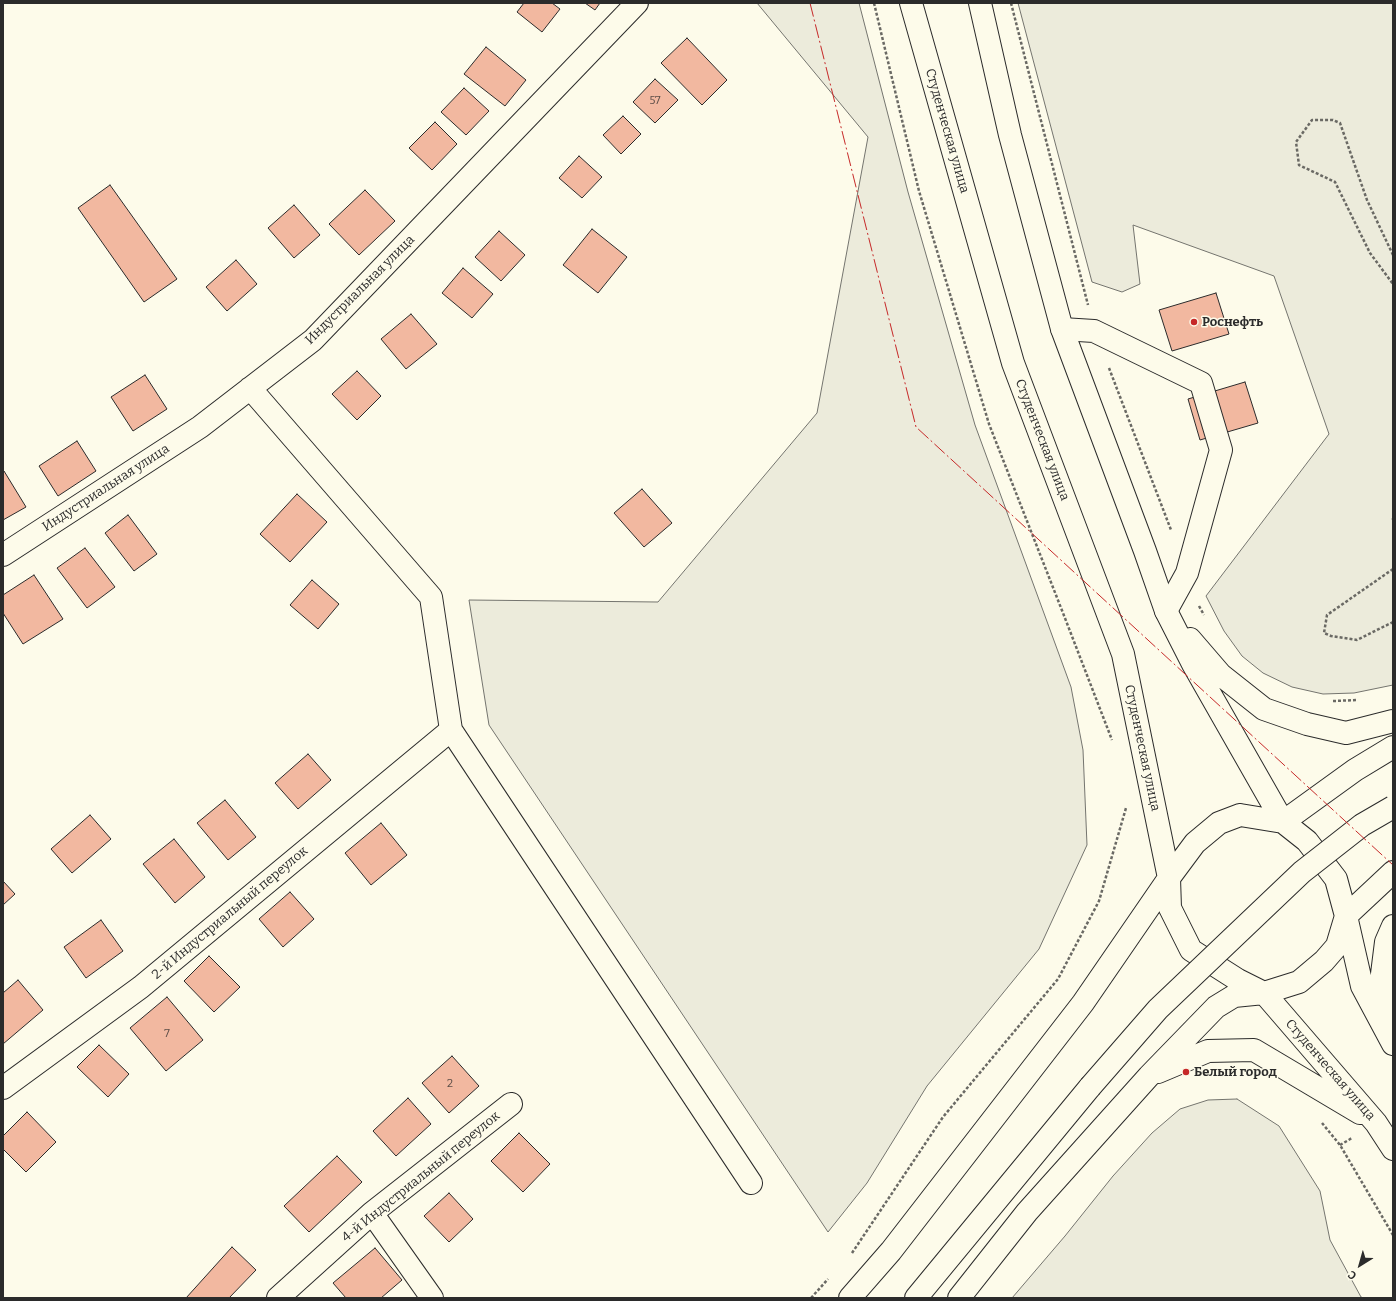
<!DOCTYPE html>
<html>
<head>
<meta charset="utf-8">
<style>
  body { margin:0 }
  #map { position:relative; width:1396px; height:1301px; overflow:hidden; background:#fdfbea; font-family:Bitter,serif }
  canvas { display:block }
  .frame { position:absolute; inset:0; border:4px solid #2b2b2b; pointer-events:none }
  .north { position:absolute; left:1340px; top:1245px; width:40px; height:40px; -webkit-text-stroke:3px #fdfbea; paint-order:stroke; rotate:217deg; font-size:11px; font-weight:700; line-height:16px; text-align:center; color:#2b2b2b }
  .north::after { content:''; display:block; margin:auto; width:14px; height:18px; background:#2b2b2b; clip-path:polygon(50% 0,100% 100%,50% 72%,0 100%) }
</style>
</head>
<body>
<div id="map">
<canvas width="1396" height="1301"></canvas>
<div class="frame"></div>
<div class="north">С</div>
</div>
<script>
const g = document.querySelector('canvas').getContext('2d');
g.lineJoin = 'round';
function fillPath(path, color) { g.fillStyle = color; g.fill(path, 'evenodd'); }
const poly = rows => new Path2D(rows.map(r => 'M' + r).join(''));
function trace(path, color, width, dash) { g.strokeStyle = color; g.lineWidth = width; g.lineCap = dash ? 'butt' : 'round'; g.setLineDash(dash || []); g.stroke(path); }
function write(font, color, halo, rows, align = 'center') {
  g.font = font + ' Bitter,serif'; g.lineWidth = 3; g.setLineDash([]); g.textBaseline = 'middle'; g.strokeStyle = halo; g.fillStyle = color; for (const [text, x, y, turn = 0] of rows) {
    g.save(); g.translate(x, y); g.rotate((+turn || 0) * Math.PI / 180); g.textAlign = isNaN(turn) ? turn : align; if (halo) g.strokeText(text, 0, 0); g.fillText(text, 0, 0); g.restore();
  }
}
const green = poly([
  [757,3,859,3,908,192,975,425,1071,687,1083,750,1087,845,1039,949,927,1086,867,1183,828,1232,489,725,469,600,658,602,817,413,868,137,757,3],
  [1018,3,1393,3,1393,685,1354,693,1323,694,1292,687,1263,673,1242,656,1224,631,1206,596,1329,434,1274,276,1133,225,1140,284,1122,292,1092,282,1018,3],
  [1237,1099,1279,1126,1320,1191,1330,1240,1361,1297,1363,1298,1012,1298,1065,1236,1113,1176,1152,1133,1180,1109,1208,1100,1237,1099]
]);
fillPath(green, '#ecebdb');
trace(green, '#74746e', 1);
const building = poly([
  [524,3,552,3,560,9,542,32,517,12,524,3],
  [585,3,600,3,595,10,585,3],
  [687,38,727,80,702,105,661,63,687,38],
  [486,47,526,80,505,106,464,74,486,47],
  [655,79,678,100,655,123,633,102,655,79],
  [464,88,489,111,466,135,441,112,464,88],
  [623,116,641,134,621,154,603,135,623,116],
  [435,122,457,144,432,170,409,148,435,122],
  [579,156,602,177,582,198,559,178,579,156],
  [110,185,177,279,144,302,78,208,110,185],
  [365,190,395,221,359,255,329,224,365,190],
  [294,205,320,235,294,258,268,228,294,205],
  [592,229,627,257,598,293,563,265,592,229],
  [499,231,525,255,501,281,475,257,499,231],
  [236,260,257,284,227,311,206,287,236,260],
  [463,268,493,294,472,318,442,293,463,268],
  [1216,293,1229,334,1172,351,1159,310,1216,293],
  [411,314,437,344,406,369,381,339,411,314],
  [357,371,381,396,357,420,332,394,357,371],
  [145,375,167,409,133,431,111,397,145,375],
  [1245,382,1258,423,1200,440,1188,399,1245,382],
  [77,441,96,471,58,496,39,466,77,441],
  [3,471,4,471,26,507,3,520,3,471],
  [642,489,672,523,644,547,614,513,642,489],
  [297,494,327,522,290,562,260,534,297,494],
  [128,515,157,554,134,571,105,533,128,515],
  [85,548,115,587,87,608,57,568,85,548],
  [34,575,63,619,23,644,3,613,3,595,34,575],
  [312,580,339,604,318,629,290,605,312,580],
  [308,754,331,780,298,809,275,783,308,754],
  [225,800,256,837,228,860,197,823,225,800],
  [90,815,111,839,72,873,51,849,90,815],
  [381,823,407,855,371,885,345,853,381,823],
  [174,839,205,877,175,903,143,864,174,839],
  [3,881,15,894,3,905,3,881],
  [290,892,314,919,283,947,259,919,290,892],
  [101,920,123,951,86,978,64,947,101,920],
  [209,956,240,987,214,1012,184,981,209,956],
  [18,980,43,1010,3,1044,3,993,18,980],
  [167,997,203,1040,166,1071,130,1028,167,997],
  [99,1045,129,1074,108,1097,77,1067,99,1045],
  [452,1056,479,1086,449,1113,422,1083,452,1056],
  [408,1098,431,1124,396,1156,373,1131,408,1098],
  [27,1112,56,1142,26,1172,3,1149,3,1136,27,1112],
  [519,1133,550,1164,523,1192,491,1161,519,1133],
  [337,1156,362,1182,309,1232,284,1206,337,1156],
  [449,1193,473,1219,449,1242,424,1216,449,1193],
  [232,1247,256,1270,229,1298,186,1298,232,1247],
  [375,1248,402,1280,381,1298,346,1298,333,1283,375,1248]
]);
fillPath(building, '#f2b8a0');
trace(building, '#2b2b2b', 1);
const minor = poly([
  [1062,329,1094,331,1201,383,1221,450,1187,573,1166,611],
  [250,388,431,597,451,730,751,1183],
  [3,555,200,427,313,340,637,3],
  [3,1088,141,987,451,730],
  [372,1213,432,1298],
  [278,1298,372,1213,511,1104]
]);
const major = poly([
  [980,3,1010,135,1062,329,1145,551,1166,611,1193,664,1283,822,1355,770,1393,747],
  [1190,639,1221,675,1264,709,1307,724,1346,733,1393,721],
  [1240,815,1283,822,1307,841,1336,879,1346,916,1337,946,1324,961,1299,982,1264,993,1238,980,1191,950,1170,908,1169,878,1195,843,1219,823,1240,815],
  [1393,872,1346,916,1362,986,1393,1044],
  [1393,926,1386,942,1381,982,1393,1010],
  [1158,1072,1208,1051,1254,1050,1360,1113],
  [850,1298,891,1251,1083,1003,1169,878,1123,654,1013,363,911,3],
  [916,1298,1090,1087],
  [959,1298,1027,1212,1149,1076,1216,1007,1234,996,1264,993,1376,1123,1393,1149]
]);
trace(minor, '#2b2b2b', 24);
trace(major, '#2b2b2b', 24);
trace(poly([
  [874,3,919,191,989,424,1063,613,1112,740],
  [1011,3,1088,305],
  [1393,255,1367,200,1340,123,1333,120,1312,120,1296,142,1299,165,1335,182,1370,253,1393,284],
  [1109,368,1171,530],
  [1393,518,1393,520],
  [1393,569,1327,615,1324,633,1331,636,1357,640,1393,622],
  [1199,606,1204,615],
  [1333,701,1358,700],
  [1322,1123,1340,1145,1393,1235],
  [1340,1145,1352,1138],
  [852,1253,943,1117,1058,979,1099,901,1126,808],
  [811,1298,828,1279]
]), '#6a6964', 2.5, [3, 2]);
trace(minor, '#fdfbea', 22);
trace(major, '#fdfbea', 22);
const majorBridge = poly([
  [1090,1087,1158,1009,1302,872,1362,825,1393,807]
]);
trace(majorBridge, '#2b2b2b', 24, []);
trace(majorBridge, '#fdfbea', 22);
trace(poly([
  [810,3,916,427,1393,865]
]), '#c62828', 1, [14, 3, 2, 3]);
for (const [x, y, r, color] of [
  [1194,322,4,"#c62828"],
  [1186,1072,4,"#c62828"]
]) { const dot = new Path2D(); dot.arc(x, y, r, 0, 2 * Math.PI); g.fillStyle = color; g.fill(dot); trace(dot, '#fdfbea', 1.5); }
write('11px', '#5d4e48', null, [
  ["57",655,101],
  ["7",167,1034],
  ["2",450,1084]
]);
write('13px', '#2b2b2b', '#fdfbea', [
  ["Студенческая улица",947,131,74],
  ["Индустриальная улица",360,290,-45],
  ["Студенческая улица",1042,440,69],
  ["Индустриальная улица",106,488,-33],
  ["Студенческая улица",1142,748,78],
  ["2-й Индустриальный переулок",230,913,-40],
  ["Студенческая улица",1330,1070,49],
  ["4-й Индустриальный переулок",421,1177,-39]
]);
write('bold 13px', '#2b2b2b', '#fdfbea', [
  ["Роснефть",1202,322],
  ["Белый город",1194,1072]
], 'left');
</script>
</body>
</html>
